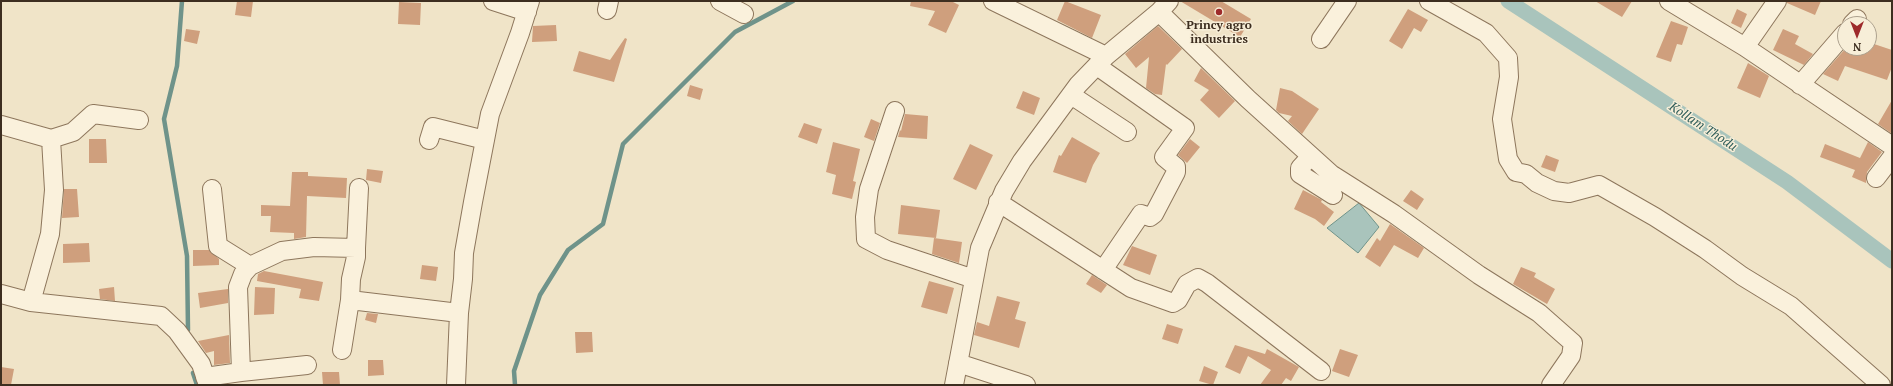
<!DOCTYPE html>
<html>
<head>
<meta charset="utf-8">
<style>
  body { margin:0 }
  #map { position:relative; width:1893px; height:386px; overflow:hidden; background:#f0e4c8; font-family:"PT Serif",serif }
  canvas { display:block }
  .frame { position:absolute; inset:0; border:2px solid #3d2e20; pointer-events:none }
  .north { position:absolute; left:1837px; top:16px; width:40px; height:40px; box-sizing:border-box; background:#f7eed8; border:1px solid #ada18e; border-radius:50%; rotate:180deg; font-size:11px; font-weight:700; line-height:16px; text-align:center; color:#3d2e20 }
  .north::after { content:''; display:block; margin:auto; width:14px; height:18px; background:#9e2a2b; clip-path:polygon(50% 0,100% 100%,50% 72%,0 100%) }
</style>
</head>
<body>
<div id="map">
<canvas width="1893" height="386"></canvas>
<div class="frame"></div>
<div class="north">N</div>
</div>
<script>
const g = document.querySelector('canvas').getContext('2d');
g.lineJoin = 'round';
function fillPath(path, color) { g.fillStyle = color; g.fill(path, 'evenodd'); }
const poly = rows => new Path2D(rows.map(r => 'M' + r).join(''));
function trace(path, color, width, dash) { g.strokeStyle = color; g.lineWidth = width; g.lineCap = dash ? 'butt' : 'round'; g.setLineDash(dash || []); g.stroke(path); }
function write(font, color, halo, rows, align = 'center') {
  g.font = font + ' "PT Serif",serif'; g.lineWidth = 3; g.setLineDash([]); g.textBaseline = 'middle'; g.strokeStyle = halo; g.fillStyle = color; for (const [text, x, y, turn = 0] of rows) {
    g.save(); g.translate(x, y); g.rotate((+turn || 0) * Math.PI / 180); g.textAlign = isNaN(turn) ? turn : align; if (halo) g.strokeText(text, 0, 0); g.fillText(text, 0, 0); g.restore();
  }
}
const water = poly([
  [1359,203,1379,227,1358,253,1327,228,1359,203]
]);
fillPath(water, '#a9c4bc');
trace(water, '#6f938a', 1);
trace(poly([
  [182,1,177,66,164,119,187,256,188,330],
  [193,373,197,385],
  [515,385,514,371,540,295,568,250,603,224,623,144,735,32,793,1]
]), '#6f938a', 4.5);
trace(poly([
  [1508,1,1787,182,1892,261]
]), '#a9c4bc', 15);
fillPath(poly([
  [237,1,253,1,251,17,235,15],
  [911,1,951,1,959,5,946,33,928,25,935,11,910,6],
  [1065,1,1101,15,1092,38,1057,20],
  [1180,1,1221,1,1251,19,1240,37],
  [1595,1,1632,1,1622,17],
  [1787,1,1821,1,1815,15,1787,3],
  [399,2,421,3,420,25,398,24],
  [1408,9,1428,20,1421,32,1414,28,1402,49,1389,41],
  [1737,9,1747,14,1741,28,1731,23],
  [1671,21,1688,27,1682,45,1677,44,1671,62,1656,57],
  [556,25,557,41,532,42,533,26],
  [1158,26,1182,49,1167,65,1166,64,1162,95,1155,94,1146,88,1149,57,1136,68,1125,54],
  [186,29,200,31,197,44,184,41],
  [1783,29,1799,36,1795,44,1813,54,1804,65,1773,50],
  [625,38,627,39,614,82,573,71,579,51,610,60],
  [1874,44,1892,50,1892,67,1887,80,1845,66,1838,81,1823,74,1846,48,1872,48],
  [1748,63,1769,76,1760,98,1737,88],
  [1201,68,1235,101,1219,118,1200,100,1209,90,1194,81],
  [690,85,703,89,700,100,687,96],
  [1280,88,1292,91,1319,109,1302,134,1288,121,1292,116,1279,113,1276,110],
  [1023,91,1040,98,1034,115,1016,108],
  [1892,100,1892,131,1891,133,1878,124],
  [905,114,928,116,927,139,898,137,900,130,901,131],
  [871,119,880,123,874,141,864,137],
  [804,123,822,129,817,144,798,137],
  [1072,137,1100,153,1093,165,1086,183,1053,172,1059,155,1061,156],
  [89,139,106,139,107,163,89,163],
  [1190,139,1200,147,1187,163,1178,155],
  [833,142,860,149,853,181,856,182,852,199,832,194,836,175,826,172],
  [1868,142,1882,152,1867,172,1866,183,1852,177,1855,170,1820,157,1825,144,1860,158],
  [970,144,993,155,976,190,953,179],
  [1546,155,1559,160,1555,172,1541,167],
  [367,169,383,171,381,183,366,180],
  [292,172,308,172,308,176,347,178,346,198,307,196,306,237,294,239,294,233,270,232,271,216,261,216,261,205,290,206],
  [64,189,77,189,79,217,62,218],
  [1303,190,1322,200,1321,202,1334,212,1324,226,1315,219,1294,209],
  [1411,190,1424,199,1417,210,1403,201],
  [901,205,940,210,936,238,898,234],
  [1390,224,1424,248,1418,258,1394,245,1380,267,1365,257,1377,238,1380,241],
  [934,238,962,242,959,263,932,254],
  [89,243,90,262,63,263,63,244],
  [1132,246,1157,255,1150,275,1123,265],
  [193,250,209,250,219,259,219,265,193,266],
  [422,265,438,267,436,281,420,279],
  [1521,267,1536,273,1534,277,1555,289,1547,304,1513,284],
  [264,271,323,282,319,301,299,298,301,289,257,281,258,274],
  [1092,275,1107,285,1101,293,1086,284],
  [929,281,954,288,947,314,921,307],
  [114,287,115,301,100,299,99,289],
  [255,287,275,288,274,314,254,315],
  [228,289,228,303,200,308,198,293],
  [997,296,1020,302,1015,319,1026,322,1019,348,974,335,977,322,989,326],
  [367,313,378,314,376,323,365,320],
  [1167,324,1183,329,1178,344,1162,339],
  [575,332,592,332,593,352,576,353],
  [229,335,230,363,214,365,214,351,206,353,198,341],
  [1235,345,1265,354,1267,349,1299,367,1291,381,1286,378,1281,385,1260,385,1271,370,1248,356,1240,374,1225,367],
  [1340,349,1358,355,1349,377,1332,371],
  [368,360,383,360,384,375,368,376],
  [1204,366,1218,372,1213,385,1199,381],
  [1,367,14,369,11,385,1,385],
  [322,372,339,372,340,385,323,385]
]), '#cf9f7d');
const minor = poly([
  [493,1,527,12],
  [720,1,744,14],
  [993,1,1106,56],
  [1429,1,1486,33,1508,58,1509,77,1502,119,1508,159,1516,172,1526,174,1537,183,1554,191,1569,193,1599,185,1655,217,1705,249,1742,276,1791,306,1881,385],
  [1669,1,1745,47,1892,146],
  [607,10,609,1],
  [1159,12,1248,99,1331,174,1394,214,1479,275,1539,313,1573,343,1571,356,1551,385],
  [1852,24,1857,19],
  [1321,39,1347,1],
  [1745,47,1777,1],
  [1097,66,1185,128,1164,157,1176,167,1176,172,1154,214,1150,217,1141,214,1103,270],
  [1800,85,1845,33],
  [1071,95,1127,132],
  [895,111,869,189,865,217,866,239,887,250,974,279],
  [1,125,51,139,73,132,93,114,139,120],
  [429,140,433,127,485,140],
  [1311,156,1300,168,1300,174,1333,195],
  [1876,178,1892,157],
  [212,189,218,246,250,266],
  [998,202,1131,288,1173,303,1178,300,1187,284,1198,278,1207,283,1321,371],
  [356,248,359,188],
  [1,294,31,302,161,316,177,331,201,364,208,385],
  [31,302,50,234,54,190,51,139],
  [342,350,350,300],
  [958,363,1026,385],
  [241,372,307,365],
  [205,377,241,372,238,287,243,274,250,266,282,251,314,247,356,248,356,257,351,279,350,300,459,313],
  [456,385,459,313,463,279,464,253,473,202,490,114,520,33,530,1],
  [954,385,980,248,1004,191,1022,161,1078,85,1106,56,1159,12,1169,1]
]);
trace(minor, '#8d765c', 20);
trace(minor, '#faf1dc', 18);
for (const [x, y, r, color] of [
  [1219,12,4,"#9e2a2b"]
]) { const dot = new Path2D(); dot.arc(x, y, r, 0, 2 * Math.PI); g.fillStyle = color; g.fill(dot); trace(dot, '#f7eed8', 1.5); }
write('bold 12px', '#3d2e20', '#f7eed8', [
  ["Princy agro",1219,26],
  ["industries",1219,40]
]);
write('italic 13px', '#2f5d5a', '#f7eed8', [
  ["Kollam Thodu",1703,127,33]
]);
</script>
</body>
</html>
